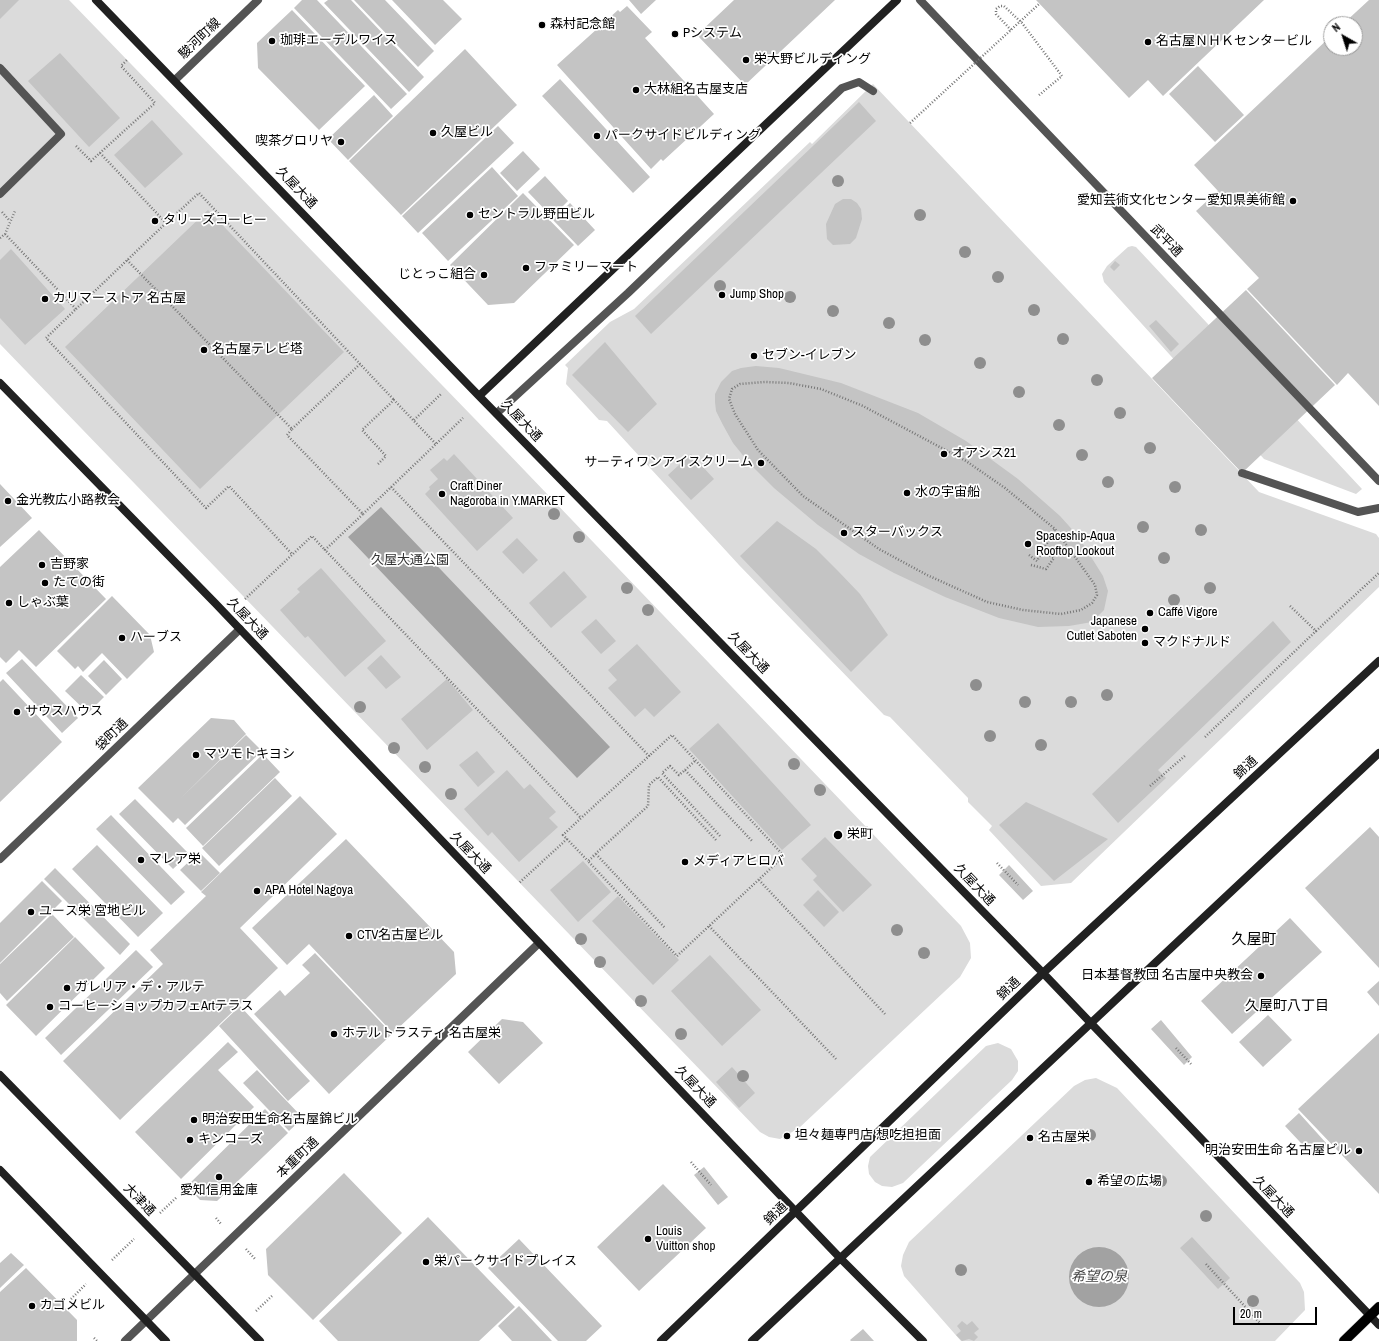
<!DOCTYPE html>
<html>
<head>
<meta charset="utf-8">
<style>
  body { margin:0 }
  #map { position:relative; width:1379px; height:1341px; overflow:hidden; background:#fff; font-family:"Archivo Narrow",sans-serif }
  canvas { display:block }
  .north { position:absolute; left:1323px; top:16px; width:40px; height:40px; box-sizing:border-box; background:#fff; border:1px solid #999; border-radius:50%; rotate:321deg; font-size:11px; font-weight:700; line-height:16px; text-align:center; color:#000 }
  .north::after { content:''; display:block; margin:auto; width:14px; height:18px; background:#000; clip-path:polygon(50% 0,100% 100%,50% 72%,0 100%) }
  .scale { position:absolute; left:1233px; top:1307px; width:84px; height:18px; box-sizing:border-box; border:2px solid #000; border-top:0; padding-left:5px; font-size:12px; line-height:14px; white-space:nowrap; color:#000; -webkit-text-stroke:3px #fff; paint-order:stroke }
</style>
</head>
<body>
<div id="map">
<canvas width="1379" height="1341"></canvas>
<div class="north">N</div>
<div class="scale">20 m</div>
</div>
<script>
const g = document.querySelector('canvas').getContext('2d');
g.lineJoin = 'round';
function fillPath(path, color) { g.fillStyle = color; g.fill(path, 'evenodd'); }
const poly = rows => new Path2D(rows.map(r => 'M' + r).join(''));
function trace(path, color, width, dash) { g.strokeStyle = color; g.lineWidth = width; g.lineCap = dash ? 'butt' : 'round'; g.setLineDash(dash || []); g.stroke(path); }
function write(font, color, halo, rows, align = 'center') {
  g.font = font + ' "Archivo Narrow","Noto Sans JP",sans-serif'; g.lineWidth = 3.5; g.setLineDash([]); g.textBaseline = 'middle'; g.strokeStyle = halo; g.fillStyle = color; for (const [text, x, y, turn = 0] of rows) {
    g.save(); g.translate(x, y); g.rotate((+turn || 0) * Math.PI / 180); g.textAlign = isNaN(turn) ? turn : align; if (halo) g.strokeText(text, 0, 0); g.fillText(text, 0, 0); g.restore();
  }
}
fillPath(poly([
  [0,0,69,0,503,448,961,926,970,943,971,958,960,977,799,1128,780,1139,769,1137,760,1132,0,344],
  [873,84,1259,492,1376,534,1379,538,1379,587,1071,883,1041,886,989,830,992,826,968,802,968,798,890,717,884,715,739,565,607,421,599,420,566,384,568,368,565,365,610,322,634,309,810,142,812,144],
  [1132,246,1136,247,1362,489,1356,494,1264,459,1104,282,1102,274,1107,266,1128,247],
  [998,1043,1011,1049,1018,1061,1018,1071,1012,1080,903,1183,892,1187,882,1186,875,1182,869,1174,868,1166,870,1157,986,1046],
  [1096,1078,1117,1088,1300,1283,1304,1292,1305,1310,1275,1341,961,1341,904,1276,901,1266,903,1255,909,1242,1074,1086,1085,1080]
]), '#dbdbdb');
fillPath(poly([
  [381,507,610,747,577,778,348,537],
  '1069 1277a30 30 0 1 1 60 0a30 30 0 1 1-60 0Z'
]), '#a2a2a2');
fillPath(poly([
  [0,0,19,0,0,19],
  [302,0,317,0,407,94,391,109,294,8],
  [328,0,351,0,424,77,409,92,324,3],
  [354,0,385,0,434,51,418,67],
  [392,0,443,0,462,19,435,45],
  [629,0,656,0,641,14],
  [734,0,835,0,745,85,697,35],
  [1036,0,1264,0,1163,96,1148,80,1129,98],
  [1369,0,1379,0,1379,406,1348,373,1337,385,1247,289,1259,278,1196,211,1218,191,1194,165,1331,36,1331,48,1355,48,1355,24,1343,24],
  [627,6,652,32,645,38,714,114,663,161,661,159,651,169,557,65,618,10,620,12],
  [292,10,365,86,319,130,258,68,257,43],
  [465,49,517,105,401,215,349,161],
  [60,53,120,118,89,147,28,81],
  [1198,66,1244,115,1215,142,1169,94],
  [560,79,650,177,633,193,542,96],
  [374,95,393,116,348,160,328,139],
  [859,102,876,121,651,334,635,316],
  [152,120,183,154,145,188,114,155],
  [498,126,514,143,418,233,402,216],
  [523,151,540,169,517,191,500,173],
  [492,167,518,196,448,261,422,233],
  [545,176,568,201,552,217,528,192],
  [523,193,574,245,514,303,488,305,450,265],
  [843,199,851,199,857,203,861,209,862,219,856,238,850,244,833,245,827,239,826,224,835,204],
  [570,203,595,230,578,246,553,220],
  [208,210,344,352,200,489,65,347],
  [11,249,65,309,25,345,0,318,0,260],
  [1115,261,1120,265,1114,271,1110,267],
  [1246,290,1335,385,1242,473,1152,378],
  [1156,320,1179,344,1171,352,1149,326],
  [605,342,657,404,628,432,572,375],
  [756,366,779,368,841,383,918,413,966,441,1018,479,1060,516,1078,536,1103,576,1108,591,1104,610,1092,622,1069,626,1038,627,999,618,945,597,894,573,859,554,818,525,774,488,750,464,733,443,723,425,716,411,715,402,715,394,721,382,732,371,741,368],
  [454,454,513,518,477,551,425,494,430,489,429,487,438,479,430,470,444,458,447,461],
  [691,454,714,479,691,500,668,475],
  [0,484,32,518,0,547],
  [777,521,816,549,838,571,860,594,888,635,851,672,740,556],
  [39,530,106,599,36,667,19,650,6,663,0,657,0,567],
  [517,538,538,560,523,574,502,552],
  [321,568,386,641,345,677,308,636,305,638,280,610,300,592,297,589],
  [564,571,587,597,551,628,529,603],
  [112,596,150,635,154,652,127,679,102,653,83,672,78,666,75,669,57,651],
  [596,619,616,641,601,654,581,632],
  [1273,621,1291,642,1158,770,1166,778,1118,823,1092,794],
  [637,644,681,692,654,717,645,708,635,717,608,688,617,680,608,670],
  [381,655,401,677,386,689,367,668],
  [22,659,78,718,62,733,6,673],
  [104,660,122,679,106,695,88,676],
  [81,675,104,697,88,713,65,691],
  [3,679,62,742,0,802,0,682],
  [447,679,473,710,427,750,401,719],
  [211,718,234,720,246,734,181,798,246,735,262,751,185,825,178,818,173,823,138,788],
  [718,723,811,825,782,850,689,749],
  [477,751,495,772,478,787,459,765],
  [263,754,280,772,203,846,186,828],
  [507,770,524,789,530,784,556,812,549,818,558,827,519,862,492,832,488,836,464,809],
  [275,778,292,796,219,866,202,848],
  [300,796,337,834,240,928,278,968,120,1120,63,1061,163,964,150,950,206,896,201,892],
  [135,799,189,854,173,869,119,814],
  [1026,802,1108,839,1054,881,999,825],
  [111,815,185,892,171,905,96,829],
  [1370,827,1379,837,1379,968,1305,888],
  [825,837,872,885,843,912,813,880,817,876,801,859],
  [346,839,454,952,456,974,393,1033,309,944,287,965,252,928],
  [97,845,163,913,138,937,72,869],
  [199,852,220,873,201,891,180,870],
  [583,861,611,892,578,922,550,890],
  [1009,865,1033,891,1023,900,999,875],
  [55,868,130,944,120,955,44,879],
  [42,881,62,901,0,963,0,923],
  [818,890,839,912,824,927,803,905],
  [618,896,679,960,653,985,592,921],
  [52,914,74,937,7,1001,0,993,0,964],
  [1290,918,1322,952,1232,1034,1201,1001],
  [75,937,105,968,36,1036,6,1005],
  [136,950,153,967,61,1055,45,1038],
  [315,953,392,1034,329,1094,254,1014,280,990,285,996,310,973,302,965],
  [710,955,761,1010,722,1046,671,991],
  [1379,981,1379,1006,1367,992],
  [240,1006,310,1081,288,1101,219,1026],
  [1268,1015,1292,1040,1263,1067,1239,1042],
  [502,1019,523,1022,543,1043,499,1084,468,1052],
  [1161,1020,1192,1057,1184,1065,1151,1029],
  [1379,1033,1379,1194,1298,1109],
  [228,1042,238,1052,218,1070,254,1107,181,1179,135,1132],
  [732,1067,755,1093,739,1108,716,1082],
  [257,1070,303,1118,289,1131,243,1083],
  [265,1109,288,1133,217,1201,200,1200,187,1186],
  [1299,1113,1327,1144,1314,1157,1285,1126],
  [704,1167,728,1197,718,1205,694,1175],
  [344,1173,402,1233,313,1320,268,1275,266,1249],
  [663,1184,706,1228,639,1291,597,1247],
  [428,1217,515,1307,479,1341,338,1341,319,1321],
  [1192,1237,1230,1278,1218,1289,1180,1248],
  [519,1239,602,1326,586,1341,558,1341,488,1268],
  [11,1253,24,1265,0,1288,0,1263],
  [26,1268,77,1320,77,1341,0,1341,0,1292],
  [519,1306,552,1341,512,1341,498,1326],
  [962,1321,967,1325,972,1321,979,1329,974,1333,978,1337,974,1341,969,1339,962,1341,956,1335,961,1331,957,1326],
  [863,1329,874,1341,851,1341,850,1340]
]), '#c4c4c4');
const primary = poly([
  [1344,1341,1379,1307]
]);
trace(primary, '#dbdbdb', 11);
trace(poly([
  [1011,30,996,14,996,9,1000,6,1004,6,1022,23,1062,76,1038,96],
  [76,146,91,161,155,103,121,66,127,60],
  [100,153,166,223,199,193,394,400],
  [2,212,10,221],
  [5,234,76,309,46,338,206,508,229,486,292,554],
  [0,238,5,234,15,211],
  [127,260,292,429,287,435,363,514,325,550,581,818,563,835,567,839,519,883],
  [76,309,166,223],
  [414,420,441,394],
  [292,429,360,364],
  [378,464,386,456,362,430,394,400,436,444],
  [391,487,649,756,581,818],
  [363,514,463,418],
  [1029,555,1037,561,1055,529,1005,488,966,461,863,406,821,389,789,383,765,382,740,384,732,389,729,399,735,414,758,450,803,496,879,549,927,575,987,602,1023,610,1061,614,1081,610,1092,603,1097,595,1095,585,1055,529],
  [1031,565,1046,569,1054,558,1043,551],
  [245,599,312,536,325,550],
  [1290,606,1316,631,1379,573],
  [1205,737,1316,631],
  [685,770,696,760],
  [1150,786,1186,755],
  [720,836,662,773,670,766,679,775,685,770,753,842],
  [567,839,588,861],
  [596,854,665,928],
  [593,856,648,806,649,785,658,777,716,840],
  [594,856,588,861,677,956,784,856,672,735,649,756],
  [997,863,1018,885],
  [759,880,885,1014],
  [709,926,836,1059],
  [1176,1048,1191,1064],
  [691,1162,711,1185],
  [160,1213,177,1197],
  [216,1218,221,1224],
  [246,1249,255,1259],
  [112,1260,134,1239],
  [1206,1264,1260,1323],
  [71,1299,86,1284],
  [256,1311,272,1296],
  [94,1338,97,1341]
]), '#767676', 2.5, [1, 2]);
trace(poly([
  [497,413,628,293,842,88,859,82,873,91],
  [1242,473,1358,512,1379,508]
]), '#545454', 8);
trace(poly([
  [920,0,1379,481],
  [0,68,61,134,0,194],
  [175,80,258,0],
  [0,859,240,629],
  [125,1341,539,943]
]), '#545454', 8);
trace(poly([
  [96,0,479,396,1043,973,1379,1325],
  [0,383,215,603,841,1259,923,1341],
  [479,396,897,0],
  [0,1075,260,1341],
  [0,1170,166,1341],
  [661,1341,1043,973,1379,661],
  [752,1341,1379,753]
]), '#212121', 8);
trace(primary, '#000', 10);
trace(poly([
  [910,123,1039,4]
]), '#767676', 2.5, [1, 2]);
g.fillStyle = '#8e8e8e';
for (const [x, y] of [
  [838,181],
  [920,215],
  [965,252],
  [998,277],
  [720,286],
  [790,297],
  [1034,310],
  [833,311],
  [889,323],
  [1063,339],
  [925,340],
  [980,363],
  [1097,380],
  [1019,392],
  [1120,413],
  [1059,425],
  [1150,448],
  [1082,455],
  [1108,482],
  [1175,487],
  [554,514],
  [1143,527],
  [1201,530],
  [579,537],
  [1164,558],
  [627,588],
  [1210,588],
  [1174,600],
  [648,610],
  [976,685],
  [1107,695],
  [1025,702],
  [1071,702],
  [360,707],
  [990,736],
  [1041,745],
  [394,748],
  [794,764],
  [425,767],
  [820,790],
  [451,794],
  [865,832],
  [897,930],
  [581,939],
  [924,953],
  [600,962],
  [641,1001],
  [681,1034],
  [743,1076],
  [1090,1135],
  [1161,1181],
  [1206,1216],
  [961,1270],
  [1253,1301]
]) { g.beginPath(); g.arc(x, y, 6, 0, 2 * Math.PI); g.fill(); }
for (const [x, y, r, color] of [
  [542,25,4,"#000"],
  [675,34,4,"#000"],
  [272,41,4,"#000"],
  [1148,42,4,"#000"],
  [746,60,4,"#000"],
  [636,90,4,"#000"],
  [433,133,4,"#000"],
  [597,136,4,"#000"],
  [341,142,4,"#000"],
  [1293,201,4,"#000"],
  [470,215,4,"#000"],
  [155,221,4,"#000"],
  [526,268,4,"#000"],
  [484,275,4,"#000"],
  [722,295,4,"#000"],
  [45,299,4,"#000"],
  [204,350,4,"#000"],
  [754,356,4,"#000"],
  [944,454,4,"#000"],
  [761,463,4,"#000"],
  [907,493,4,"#000"],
  [442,494,4,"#000"],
  [8,501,4,"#000"],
  [844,533,4,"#000"],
  [1028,544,4,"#000"],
  [42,565,4,"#000"],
  [45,583,4,"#000"],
  [9,603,4,"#000"],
  [1150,613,4,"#000"],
  [1145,629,4,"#000"],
  [122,638,4,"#000"],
  [1145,643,4,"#000"],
  [17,712,4,"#000"],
  [196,755,4,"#000"],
  [838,835,5,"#000"],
  [141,860,4,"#000"],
  [685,862,4,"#000"],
  [257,891,4,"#000"],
  [31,912,4,"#000"],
  [349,936,4,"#000"],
  [1261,976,4,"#000"],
  [67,988,4,"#000"],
  [50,1007,4,"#000"],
  [334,1034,4,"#000"],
  [194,1120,4,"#000"],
  [787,1136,4,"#000"],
  [1030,1138,4,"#000"],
  [190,1140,4,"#000"],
  [1359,1151,4,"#000"],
  [219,1177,4,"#000"],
  [1089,1182,4,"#000"],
  [648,1239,4,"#000"],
  [426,1262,4,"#000"],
  [32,1306,4,"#000"]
]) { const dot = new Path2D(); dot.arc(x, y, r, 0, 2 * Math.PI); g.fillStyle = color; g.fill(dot); trace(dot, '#fff', 1.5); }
write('13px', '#000', '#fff', [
  ["森村記念館",550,25],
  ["Pシステム",683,34],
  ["珈琲エーデルワイス",280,41],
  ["名古屋ＮＨＫセンタービル",1156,42],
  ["栄大野ビルディング",754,60],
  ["大林組名古屋支店",644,90],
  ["久屋ビル",441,133],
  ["パークサイドビルディング",605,136],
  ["喫茶グロリヤ",333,142,"right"],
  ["愛知芸術文化センター愛知県美術館",1285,201,"right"],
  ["セントラル野田ビル",478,215],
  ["タリーズコーヒー",163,221],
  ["ファミリーマート",534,268],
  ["じとっこ組合",476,275,"right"],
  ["Jump Shop",730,295],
  ["カリマーストア 名古屋",53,299],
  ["名古屋テレビ塔",212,350],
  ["セブン-イレブン",762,356],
  ["オアシス21",952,454],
  ["サーティワンアイスクリーム",753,463,"right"],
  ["Craft Diner",450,487],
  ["Nagoroba in Y.MARKET",450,502],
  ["水の宇宙船",915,493],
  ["金光教広小路教会",16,501],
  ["スターバックス",852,533],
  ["Spaceship-Aqua",1036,537],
  ["Rooftop Lookout",1036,552],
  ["吉野家",50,565],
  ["たての街",53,583],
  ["しゃぶ葉",17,603],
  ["Caffé Vigore",1158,613],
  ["Japanese",1137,622,"right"],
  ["Cutlet Saboten",1137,637,"right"],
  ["ハーブス",130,638],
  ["マクドナルド",1153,643],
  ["サウスハウス",25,712],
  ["マツモトキヨシ",204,755],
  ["栄町",847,835],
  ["マレア栄",149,860],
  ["メディアヒロバ",693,862],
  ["APA Hotel Nagoya",265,891],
  ["ユース栄 宮地ビル",39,912],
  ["CTV名古屋ビル",357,936],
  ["日本基督教団 名古屋中央教会",1253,976,"right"],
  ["ガレリア・デ・アルテ",75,988],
  ["コーヒーショップカフェArtテラス",58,1007],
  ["ホテルトラスティ 名古屋栄",342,1034],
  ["明治安田生命名古屋錦ビル",202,1120],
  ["坦々麺専門店 想吃担担面",795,1136],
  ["名古屋栄",1038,1138],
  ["キンコーズ",198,1140],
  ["明治安田生命 名古屋ビル",1351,1151,"right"],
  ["希望の広場",1097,1182],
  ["愛知信用金庫",219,1191,"center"],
  ["Louis",656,1232],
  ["Vuitton shop",656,1247],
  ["栄パークサイドプレイス",434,1262],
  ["カゴメビル",40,1306]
], 'left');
write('13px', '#000', '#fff', [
  ["駿河町線",200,39,-44],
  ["久屋大通",296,188,46],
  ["武平通",1166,241,46],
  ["久屋大通",521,421,46],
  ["久屋大通",247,619,46],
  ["久屋大通",748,653,46],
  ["袋町通",112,735,-44],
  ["錦通",1246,768,-43],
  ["久屋大通",470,853,46],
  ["久屋大通",974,885,46],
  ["錦通",1009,989,-44],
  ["久屋大通",695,1087,46],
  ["本重町通",298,1158,-44],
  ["久屋大通",1273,1197,46],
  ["大津通",139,1200,46],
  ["錦通",776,1214,-44]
]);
write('13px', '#323232', '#fff', [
  ["久屋大通公園",410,561]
]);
write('14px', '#000', '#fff', [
  ["久屋町八丁目",1287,1006]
]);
write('italic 14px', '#434343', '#fff', [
  ["希望の泉",1099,1277]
]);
write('15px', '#000', '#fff', [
  ["久屋町",1254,940]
]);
</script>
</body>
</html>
